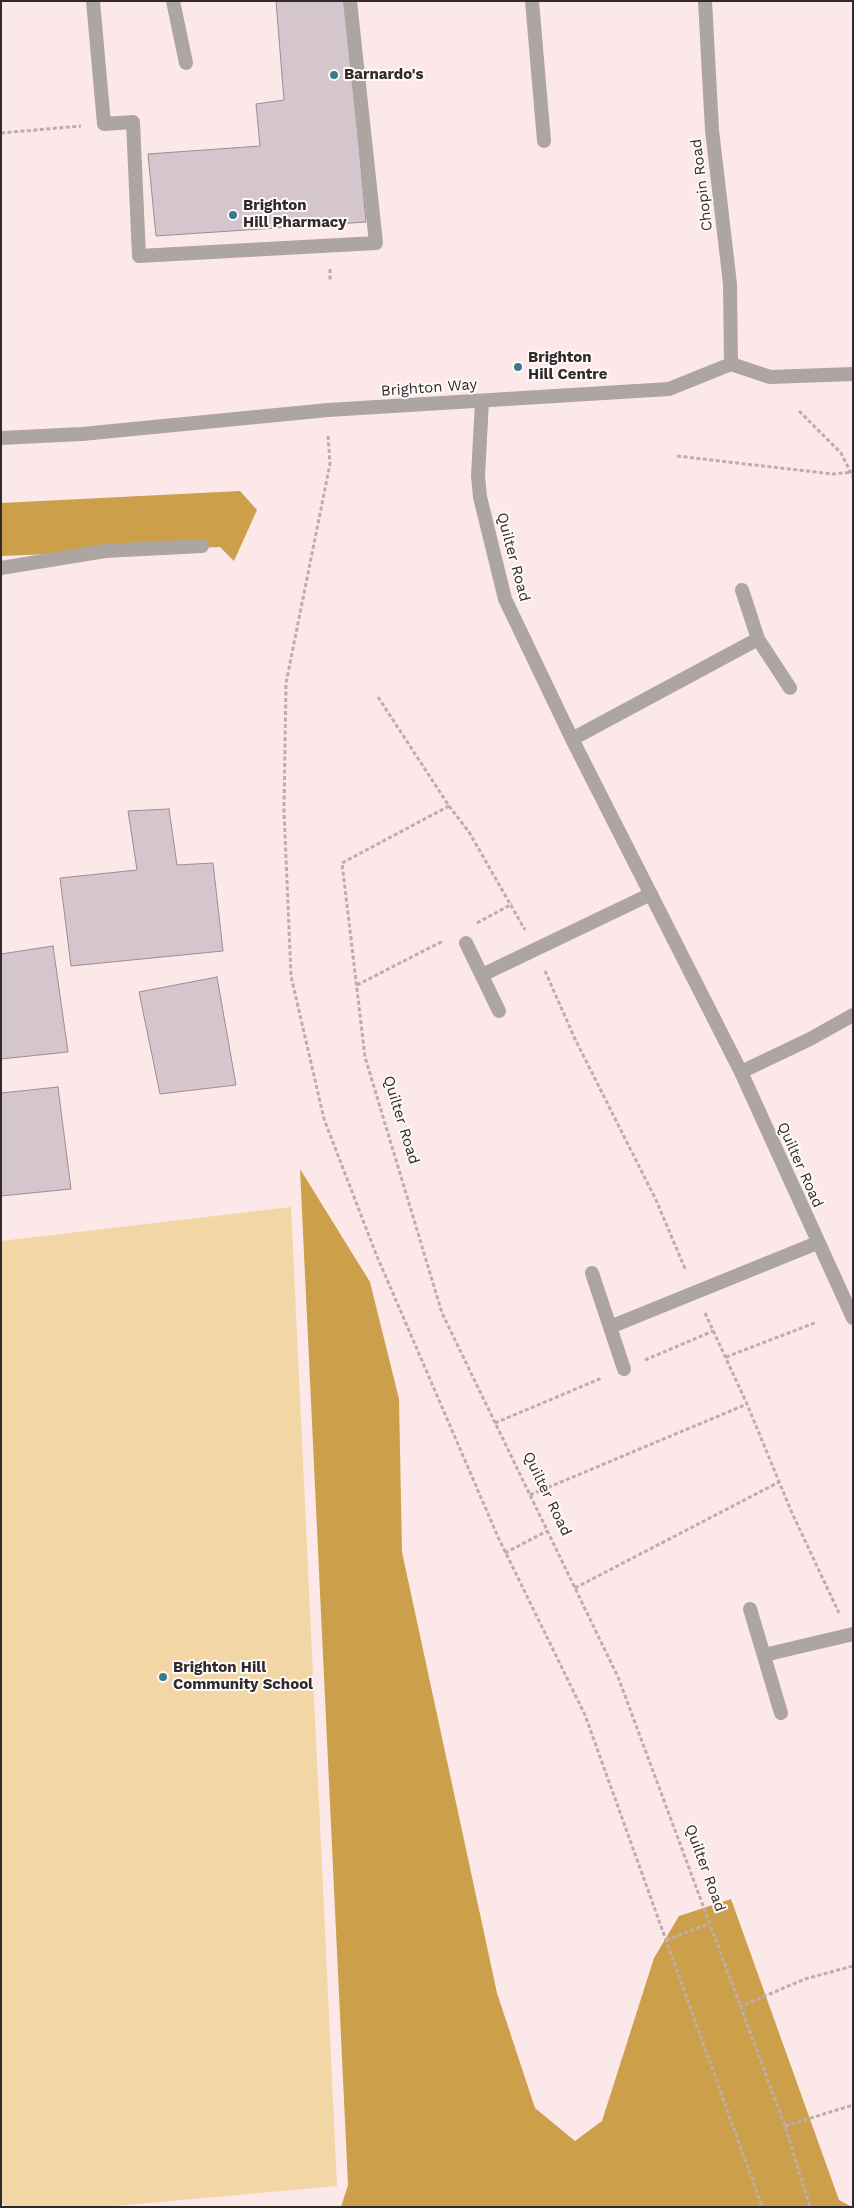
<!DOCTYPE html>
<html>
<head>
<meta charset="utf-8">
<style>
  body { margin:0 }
  #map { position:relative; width:854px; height:2208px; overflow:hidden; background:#fce8e8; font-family:"Work Sans",sans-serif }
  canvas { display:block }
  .frame { position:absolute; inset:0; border:2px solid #312a2a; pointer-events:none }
</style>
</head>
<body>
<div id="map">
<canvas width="854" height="2208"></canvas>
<div class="frame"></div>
</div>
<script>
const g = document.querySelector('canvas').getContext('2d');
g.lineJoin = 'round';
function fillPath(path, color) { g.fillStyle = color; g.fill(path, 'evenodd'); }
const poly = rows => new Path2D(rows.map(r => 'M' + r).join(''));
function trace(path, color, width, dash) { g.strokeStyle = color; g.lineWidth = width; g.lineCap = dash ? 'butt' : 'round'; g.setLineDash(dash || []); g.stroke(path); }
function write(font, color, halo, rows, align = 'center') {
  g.font = font + ' "Work Sans",sans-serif'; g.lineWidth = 4; g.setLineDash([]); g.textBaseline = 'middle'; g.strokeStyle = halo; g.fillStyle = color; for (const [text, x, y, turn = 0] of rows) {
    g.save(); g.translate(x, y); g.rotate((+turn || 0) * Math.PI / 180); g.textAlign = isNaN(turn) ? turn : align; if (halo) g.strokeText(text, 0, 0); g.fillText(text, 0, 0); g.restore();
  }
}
fillPath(poly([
  [291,1207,337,2186,104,2207,7,2207,1,2202,1,1241]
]), '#f2d6a5');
fillPath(poly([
  [240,491,257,510,234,561,220,547,1,556,1,503],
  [300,1169,370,1282,399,1399,402,1552,497,1993,535,2108,575,2141,602,2121,654,1958,679,1916,731,1899,839,2200,852,2207,341,2207,348,2185]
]), '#cca04b');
const building = poly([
  [276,1,346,1,366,222,156,236,148,154,260,146,256,104,284,100,276,1],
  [169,809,177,865,213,863,223,951,71,966,60,878,137,870,128,811,169,809],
  [53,946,68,1052,1,1059,1,954,53,946],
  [217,977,236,1085,160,1094,139,992,217,977],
  [58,1087,71,1189,1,1196,1,1093,58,1087]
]);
fillPath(building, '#d5c5cd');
trace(building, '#9c8c94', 1);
trace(poly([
  [1,133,81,126],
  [330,269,330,281],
  [799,411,841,453,853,477],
  [328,436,330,464,286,683,284,811,291,976,324,1119,376,1254,498,1537,585,1715,762,2207],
  [677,456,833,474,853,472],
  [378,697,449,806,469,832,525,930],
  [449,806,342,863,365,1057,442,1313,618,1677,785,2126,810,2207],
  [477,923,512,904],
  [545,971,575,1039,656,1200,686,1271],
  [357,985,443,941],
  [705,1313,747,1404,792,1513,839,1613],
  [726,1357,817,1322],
  [645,1360,713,1331],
  [495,1423,602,1378],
  [530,1495,747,1404],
  [505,1553,547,1531],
  [575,1588,779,1482],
  [666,1940,709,1924],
  [739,2007,805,1979,853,1966],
  [785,2126,853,2105]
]), '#bdadad', 3, [4, 2.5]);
trace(poly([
  [173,1,186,63],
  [1,568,105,551,202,546]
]), '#aca5a1', 14);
trace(poly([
  [93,1,104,124,133,122,139,256,376,243,350,1],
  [532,1,544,141]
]), '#aca5a1', 14);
trace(poly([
  [705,1,712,130,730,284,731,364],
  [482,401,478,476,480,497,505,599,572,739,741,1072,853,1318],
  [742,590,758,639,790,688],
  [572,739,758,639],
  [466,943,499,1011],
  [482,975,651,894],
  [741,1072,810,1039,853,1015],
  [592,1273,624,1369],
  [610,1327,817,1243],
  [750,1609,781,1713],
  [764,1655,853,1634]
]), '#aca5a1', 14);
trace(poly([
  [1,438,82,434,328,410,669,389,731,364,770,377,853,374]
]), '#aca5a1', 14);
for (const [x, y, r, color] of [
  [334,75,5,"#397b8d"],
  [233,215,5,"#397b8d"],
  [518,367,5,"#397b8d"],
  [163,1677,5,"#397b8d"]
]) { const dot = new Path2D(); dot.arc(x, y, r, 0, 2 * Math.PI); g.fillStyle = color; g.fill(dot); trace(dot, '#fefafa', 2); }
write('bold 15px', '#312a2a', '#fefafa', [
  ["Barnardo's",344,75],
  ["Brighton",243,206],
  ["Hill Pharmacy",243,223],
  ["Brighton",528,358],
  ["Hill Centre",528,375],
  ["Brighton Hill",173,1668],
  ["Community School",173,1685]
], 'left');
write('15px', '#312a2a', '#fefafa', [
  ["Chopin Road",702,185,-97],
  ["Brighton Way",429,388,-4],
  ["Quilter Road",513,557,75],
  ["Quilter Road",401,1120,73],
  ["Quilter Road",800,1165,66],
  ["Quilter Road",547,1494,64],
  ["Quilter Road",705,1868,70]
]);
</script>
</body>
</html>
